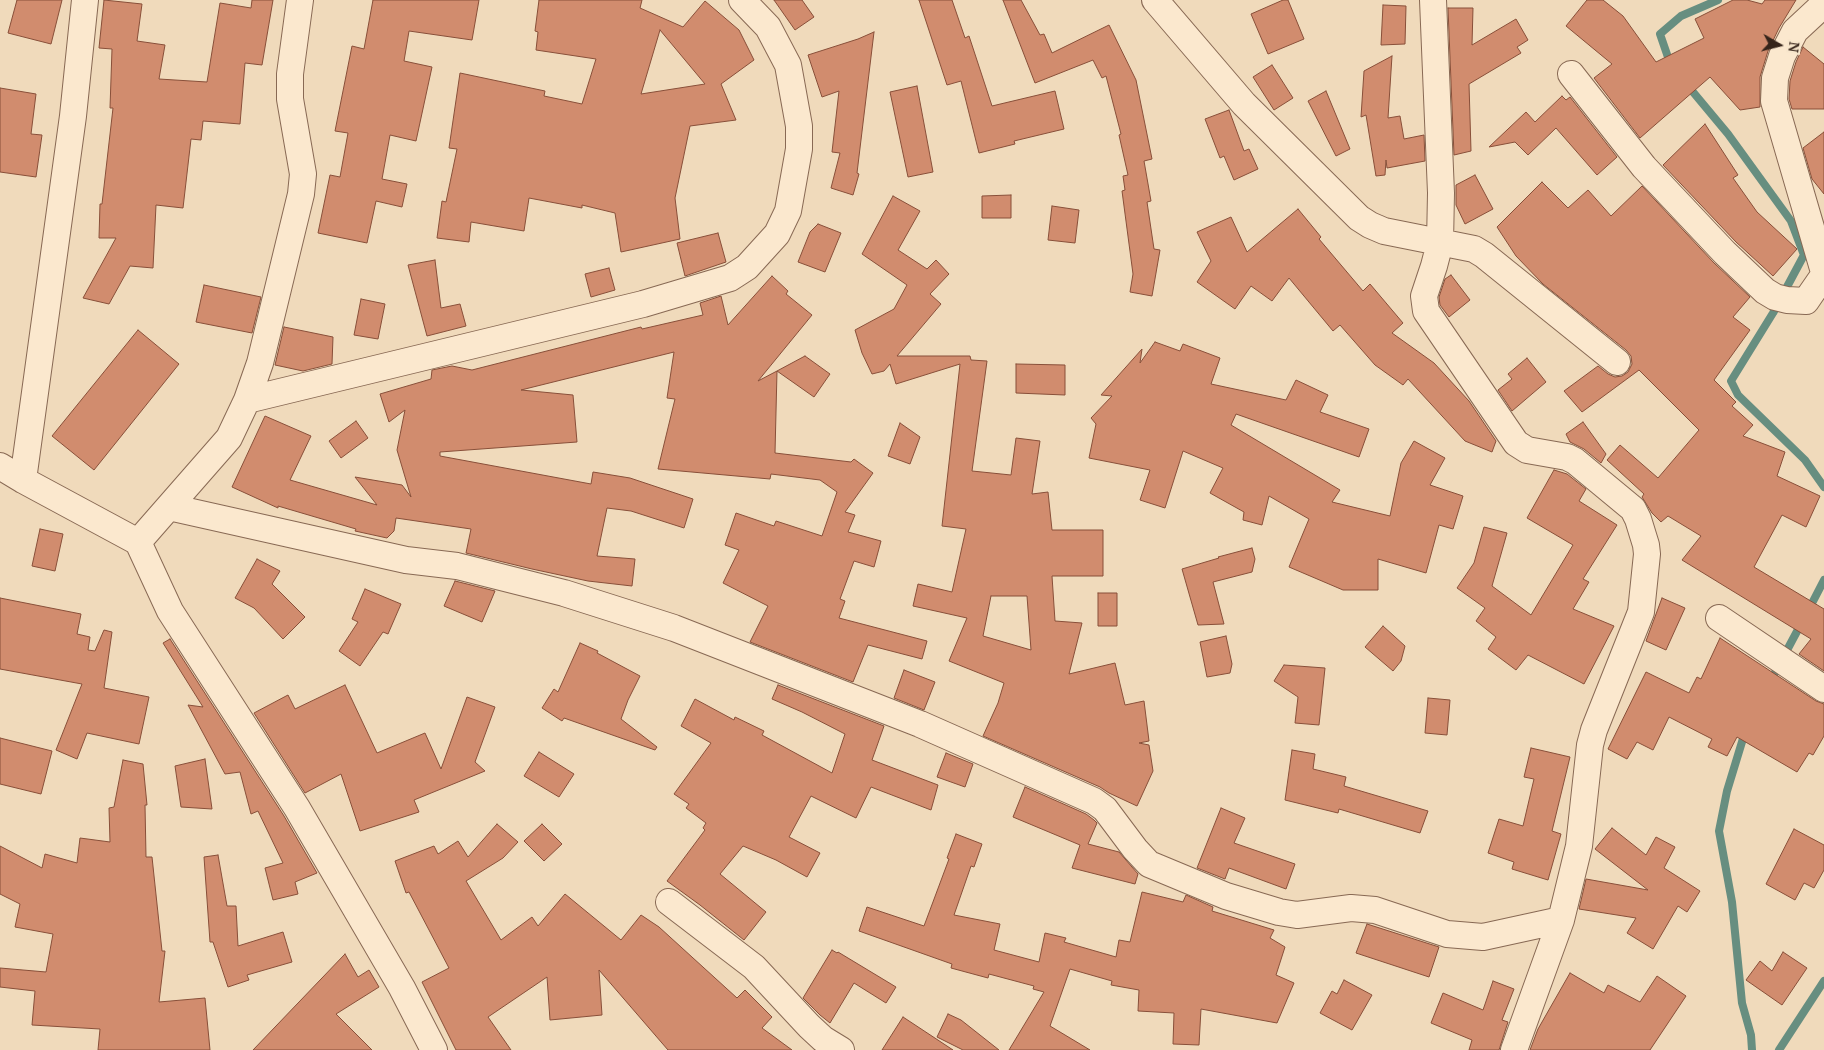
<!DOCTYPE html>
<html>
<head>
<meta charset="utf-8">
<style>
  body { margin:0 }
  #map { position:relative; width:1824px; height:1050px; overflow:hidden; background:#f0dabb; font-family:"PT Serif",serif }
  canvas { display:block }
  .north { position:absolute; left:1754px; top:20px; width:50px; height:50px; -webkit-text-stroke:4px #f7e5cb; paint-order:stroke; rotate:98deg; font-size:14px; font-weight:700; line-height:20px; text-align:center; color:#36241a }
  .north::after { content:''; display:block; margin:auto; width:18px; height:22px; background:#36241a; clip-path:polygon(50% 0,100% 100%,50% 72%,0 100%) }
</style>
</head>
<body>
<div id="map">
<canvas width="1824" height="1050"></canvas>
<div class="north">N</div>
</div>
<script>
const g = document.querySelector('canvas').getContext('2d');
g.lineJoin = 'round';
const poly = rows => new Path2D(rows.map(r => 'M' + r).join(''));
function trace(path, color, width, dash) { g.strokeStyle = color; g.lineWidth = width; g.lineCap = dash ? 'butt' : 'round'; g.setLineDash(dash || []); g.stroke(path); }
function fillPath(path, color) { g.fillStyle = color; g.fill(path, 'evenodd'); }
trace(poly([
  [1671,66,1660,34,1681,16,1718,0],
  [1688,86,1728,134,1791,221,1804,255,1773,313,1731,381,1738,395,1805,460,1824,487],
  [1808,611,1824,580],
  [1770,682,1802,622],
  [1745,732,1727,791,1719,831,1732,902,1742,1003,1751,1035,1752,1050],
  [1779,1050,1824,981]
]), '#678e80', 8);
const building = poly([
  [17,0,62,0,51,44,8,33,17,0],
  [104,0,142,4,137,41,165,45,159,79,207,82,220,3,251,8,252,0,273,0,262,65,245,63,240,124,203,121,201,140,191,139,183,208,156,205,153,268,130,266,109,304,83,298,116,238,99,238,100,204,102,204,113,108,110,108,112,49,99,48,104,0],
  [373,0,479,0,472,40,409,31,404,61,432,67,416,141,390,135,382,179,407,184,402,207,376,201,367,243,318,233,330,175,340,177,348,133,335,131,352,46,364,49,373,0],
  [539,0,642,0,640,8,683,27,705,1,739,30,754,60,721,84,736,120,690,126,675,198,680,239,621,252,615,213,582,205,582,208,529,198,524,231,471,222,469,242,437,238,442,201,446,202,457,149,449,148,460,73,545,91,544,96,582,104,596,59,536,50,538,32,535,31,539,0],
  [660,30,705,84,641,94,660,30],
  [774,0,802,0,814,17,795,30,774,0],
  [919,0,952,0,965,38,969,36,992,106,1055,91,1064,129,1014,141,1015,144,979,153,961,81,947,85,919,0],
  [1003,0,1021,0,1040,35,1044,34,1052,53,1109,25,1136,80,1152,159,1144,161,1151,201,1147,202,1154,249,1160,250,1152,296,1130,292,1133,274,1122,191,1125,190,1123,176,1128,175,1119,135,1121,134,1106,76,1102,78,1093,60,1035,83,1003,0],
  [1283,0,1288,0,1304,39,1268,54,1251,14,1283,0],
  [1587,0,1603,0,1623,16,1656,62,1704,38,1695,19,1733,0,1747,0,1762,4,1765,0,1796,0,1779,28,1768,51,1760,77,1760,107,1740,110,1710,77,1640,138,1594,78,1612,64,1566,26,1587,0],
  [1383,5,1406,6,1405,44,1381,45,1383,5],
  [1448,8,1473,8,1472,45,1516,19,1528,40,1517,47,1521,53,1469,84,1471,151,1454,155,1448,8],
  [874,32,857,173,859,174,853,195,831,188,840,153,832,152,839,91,822,97,808,55,858,39,874,32],
  [1803,47,1824,64,1824,109,1792,109,1789,99,1790,81,1796,62,1803,47],
  [1392,56,1388,118,1400,116,1404,139,1424,135,1425,161,1387,168,1386,160,1385,175,1376,176,1366,115,1361,117,1364,71,1392,56],
  [1272,65,1293,98,1274,110,1253,77,1272,65],
  [917,86,933,172,908,177,890,92,917,86],
  [0,88,36,94,31,134,42,135,36,177,0,172,0,88],
  [1326,91,1350,149,1336,156,1308,101,1326,91],
  [1562,96,1566,100,1570,97,1617,157,1597,175,1556,128,1528,155,1515,142,1489,147,1526,112,1535,122,1562,96],
  [1229,110,1244,151,1249,149,1258,169,1234,180,1224,156,1220,158,1205,119,1229,110],
  [1705,124,1738,175,1733,178,1757,212,1797,249,1773,276,1736,242,1663,165,1705,124],
  [1824,132,1824,194,1812,179,1803,148,1824,132],
  [1475,175,1493,209,1465,224,1456,205,1456,185,1475,175],
  [1542,182,1568,208,1588,190,1611,216,1642,186,1714,263,1750,297,1733,317,1750,330,1714,380,1736,402,1732,406,1753,425,1743,436,1785,452,1777,476,1820,496,1806,527,1782,515,1754,567,1824,609,1824,671,1799,654,1811,639,1682,560,1701,536,1668,516,1661,522,1652,513,1642,497,1644,494,1607,460,1620,445,1658,478,1699,430,1639,370,1582,412,1564,391,1598,366,1608,374,1615,377,1622,376,1628,372,1632,364,1631,356,1626,350,1543,284,1516,256,1497,227,1542,182],
  [1011,195,1011,218,982,218,982,196,1011,195],
  [893,196,920,211,898,250,927,269,936,260,949,274,930,294,941,304,897,356,970,356,971,360,987,361,972,471,1011,475,1016,438,1040,441,1032,494,1048,492,1052,530,1103,530,1103,576,1052,576,1055,621,1082,623,1069,674,1115,663,1125,705,1144,701,1149,741,1139,743,1149,745,1153,771,1137,806,1109,793,1100,787,983,736,998,703,1004,683,949,661,967,618,913,606,918,584,952,592,966,529,942,526,960,364,896,384,890,364,884,371,872,374,862,353,855,330,894,309,907,285,862,254,893,196],
  [991,596,1027,596,1031,650,983,636,991,596],
  [1052,206,1079,210,1075,243,1048,240,1052,206],
  [1298,209,1321,237,1319,239,1363,291,1370,284,1403,323,1392,333,1434,363,1469,401,1496,441,1492,452,1465,441,1408,379,1403,385,1375,365,1340,325,1333,331,1289,278,1272,301,1251,286,1235,309,1197,282,1211,261,1197,232,1231,217,1247,252,1298,209],
  [818,224,841,233,825,272,798,262,810,232,818,224],
  [718,233,726,262,685,276,677,243,718,233],
  [435,260,441,308,460,304,466,326,427,336,408,265,435,260],
  [609,268,615,290,591,297,585,274,609,268],
  [1451,275,1470,300,1449,317,1440,305,1439,297,1445,279,1451,275],
  [772,276,788,291,786,294,812,315,758,381,777,371,775,453,851,462,854,459,873,473,845,512,855,515,848,532,881,541,874,567,854,561,840,599,845,601,839,618,927,641,922,659,868,645,853,682,750,642,768,606,723,583,739,550,725,545,736,513,774,526,776,521,822,536,837,492,820,480,771,474,770,479,658,469,675,399,667,398,674,352,521,390,573,395,577,442,440,452,440,456,591,484,593,472,630,478,693,499,684,528,631,511,607,508,597,556,635,559,632,586,588,581,532,569,466,553,471,529,396,518,394,531,387,538,355,531,356,529,278,506,278,508,232,487,265,416,311,436,290,480,377,505,355,477,402,485,411,497,397,450,405,410,389,422,380,394,431,379,432,370,452,366,472,370,641,327,642,329,703,315,700,303,721,296,728,325,772,276],
  [204,285,261,297,252,333,196,322,204,285],
  [361,299,385,304,378,339,354,335,361,299],
  [284,327,333,337,332,364,303,371,275,365,284,327],
  [138,330,179,364,94,470,52,436,138,330],
  [1155,342,1180,351,1183,344,1220,358,1211,384,1286,400,1296,380,1328,395,1320,412,1369,429,1359,457,1236,414,1231,425,1340,490,1332,502,1390,516,1401,463,1414,441,1445,458,1430,485,1463,496,1453,529,1439,525,1426,573,1378,559,1378,590,1343,590,1289,567,1309,519,1269,496,1262,525,1243,520,1244,512,1210,493,1223,468,1183,451,1165,508,1140,500,1150,470,1089,458,1096,424,1091,418,1112,396,1101,395,1142,349,1140,363,1155,342],
  [805,356,830,374,814,397,777,371,805,356],
  [1527,358,1546,382,1512,411,1498,390,1512,379,1508,374,1527,358],
  [1016,364,1065,365,1065,395,1016,393,1016,364],
  [356,421,368,438,341,458,329,441,356,421],
  [1583,422,1606,454,1601,463,1584,449,1570,442,1566,434,1583,422],
  [900,423,920,437,910,464,888,456,900,423],
  [1554,470,1567,474,1586,489,1579,501,1617,525,1583,579,1589,582,1573,609,1614,626,1584,684,1528,655,1516,670,1488,649,1496,637,1476,621,1485,608,1457,588,1474,563,1484,527,1507,533,1492,586,1531,615,1573,545,1527,518,1554,470],
  [40,529,63,534,55,571,32,566,40,529],
  [1252,548,1255,559,1252,572,1213,582,1224,624,1198,625,1182,569,1219,558,1218,557,1252,548],
  [257,559,280,571,272,584,305,617,283,639,254,608,235,598,257,559],
  [455,581,495,591,482,622,444,606,455,581],
  [365,589,401,604,388,634,383,632,360,666,339,651,358,622,352,619,365,589],
  [1098,593,1117,593,1117,626,1098,626,1098,593],
  [0,598,81,614,77,634,90,637,88,650,95,651,104,630,112,632,104,688,149,697,139,744,87,733,77,759,56,750,82,684,0,669,0,598],
  [1662,598,1685,608,1666,650,1646,641,1662,598],
  [1383,626,1405,646,1401,661,1393,671,1365,647,1383,626],
  [1226,636,1232,664,1230,673,1207,677,1200,642,1226,636],
  [1720,638,1816,701,1824,704,1824,736,1813,755,1809,753,1797,772,1737,737,1727,756,1708,747,1712,739,1669,717,1653,750,1637,742,1627,759,1608,749,1646,672,1689,693,1697,677,1701,679,1720,638],
  [170,639,284,816,317,873,295,882,298,894,273,900,265,868,283,863,258,811,251,814,240,772,225,774,188,705,203,707,163,643,170,639],
  [580,643,598,651,597,653,640,676,628,700,621,719,657,747,655,750,564,718,562,721,542,708,554,689,558,692,580,643],
  [1284,665,1325,668,1319,725,1295,723,1298,697,1274,681,1284,665],
  [904,670,935,682,924,710,894,698,904,670],
  [345,685,377,753,425,733,441,769,467,697,495,707,475,762,485,771,414,800,419,812,360,831,341,774,305,793,254,713,288,695,295,709,345,685],
  [778,685,884,726,872,760,938,785,931,810,871,787,856,818,811,796,789,837,820,853,807,877,776,860,743,846,720,874,766,912,744,940,700,905,667,881,705,830,703,828,706,823,686,808,689,804,674,794,711,743,681,726,695,699,734,720,735,717,764,731,762,735,832,773,845,734,802,712,772,699,778,685],
  [1428,698,1450,700,1447,735,1425,733,1428,698],
  [0,738,52,751,41,794,0,784,0,738],
  [1531,748,1570,757,1552,831,1561,834,1548,880,1512,869,1514,862,1488,853,1499,819,1523,826,1534,779,1524,777,1531,748],
  [1292,750,1315,754,1313,769,1346,777,1344,786,1428,811,1420,833,1339,809,1338,813,1285,800,1292,750],
  [539,752,574,774,559,797,524,776,539,752],
  [946,753,973,764,965,787,937,777,946,753],
  [205,759,212,809,181,807,175,766,205,759],
  [123,760,143,764,147,805,145,805,146,857,152,857,162,951,165,951,159,1002,205,998,210,1050,98,1050,100,1029,32,1025,35,991,0,987,0,968,46,972,53,934,15,927,20,904,0,894,0,846,42,868,45,854,77,863,80,838,110,842,109,808,114,807,123,760],
  [1025,787,1086,814,1094,820,1097,823,1088,844,1119,852,1138,874,1135,884,1072,868,1080,845,1013,817,1025,787],
  [1221,808,1245,818,1234,843,1295,864,1286,889,1229,868,1225,879,1197,868,1221,808],
  [497,824,518,842,503,858,466,881,501,940,532,917,538,926,565,894,621,940,641,915,659,927,737,998,745,990,772,1017,762,1028,792,1050,668,1050,599,970,602,1015,550,1020,547,977,488,1017,511,1050,456,1050,422,982,449,968,409,892,406,893,395,861,434,846,438,854,458,841,468,857,497,824],
  [542,824,562,844,544,861,524,841,542,824],
  [1612,828,1646,855,1656,837,1675,847,1664,868,1700,891,1687,912,1678,906,1653,949,1627,933,1636,918,1579,909,1586,879,1648,890,1595,849,1612,828],
  [1794,829,1824,845,1824,870,1814,888,1804,883,1795,900,1766,884,1794,829],
  [956,834,982,844,974,867,971,866,954,915,1000,924,994,950,1039,962,1045,933,1066,938,1064,942,1116,957,1119,940,1130,942,1142,892,1183,902,1186,895,1213,907,1212,911,1274,930,1270,938,1285,947,1276,975,1294,983,1277,1023,1201,1009,1199,1045,1173,1044,1174,1013,1138,1011,1139,990,1111,985,1112,981,1070,969,1050,1026,1090,1050,1009,1050,1044,992,1033,989,1034,986,989,974,988,978,951,968,952,964,859,931,867,907,924,926,949,859,947,858,956,834],
  [218,855,227,906,236,906,238,946,283,932,292,962,247,975,249,980,228,987,213,942,210,942,204,857,218,855],
  [1367,924,1439,947,1429,977,1356,953,1367,924],
  [832,950,837,953,838,952,896,987,886,1003,854,983,830,1023,820,1015,803,998,832,950],
  [1783,952,1807,968,1782,1005,1746,980,1760,961,1772,971,1783,952],
  [345,954,358,977,369,970,379,987,336,1014,372,1050,253,1050,345,954],
  [1570,973,1604,993,1608,985,1640,1002,1657,976,1686,996,1650,1050,1530,1050,1538,1029,1570,973],
  [1344,980,1372,995,1352,1030,1320,1013,1332,991,1337,994,1344,980],
  [1493,981,1514,989,1502,1020,1508,1022,1499,1050,1469,1050,1472,1040,1431,1023,1443,993,1483,1010,1493,981],
  [948,1014,961,1020,999,1050,963,1050,937,1037,948,1014],
  [903,1017,953,1050,882,1050,903,1017]
]);
fillPath(building, '#d18c6e');
trace(building, '#884f39', 1);
const minor = poly([
  [1155,0,1244,104,1359,218,1370,225,1384,231,1474,249,1484,255,1617,362],
  [1433,0,1441,193,1440,243,1434,266,1424,296,1426,311,1516,443,1527,450,1567,457,1575,461,1633,509,1638,519,1646,545,1647,554,1641,612,1594,730,1590,745,1579,846,1561,920,1514,1050],
  [1824,4,1795,31,1782,56,1775,78,1774,101,1824,272],
  [1571,74,1644,167,1725,253,1765,291,1775,297,1787,300,1806,301,1824,275],
  [247,400,643,304,730,278,747,267,777,234,788,211,799,149,799,126,788,65,768,27,742,0],
  [0,466,23,480,138,542,170,611,297,808,402,988,434,1050],
  [23,480,73,116,85,0],
  [169,507,406,560,457,566,564,593,674,628,920,724,1094,801,1105,809,1135,849,1149,864,1226,896,1279,912,1297,915,1351,908,1375,910,1447,934,1483,937,1561,920],
  [138,542,229,438,247,400,260,363,301,194,303,174,290,99,290,74,300,0],
  [1719,618,1824,689],
  [669,902,754,967,809,1026,823,1039,841,1050]
]);
trace(minor, '#886954', 28);
trace(minor, '#fbe8ce', 26);
</script>
</body>
</html>
